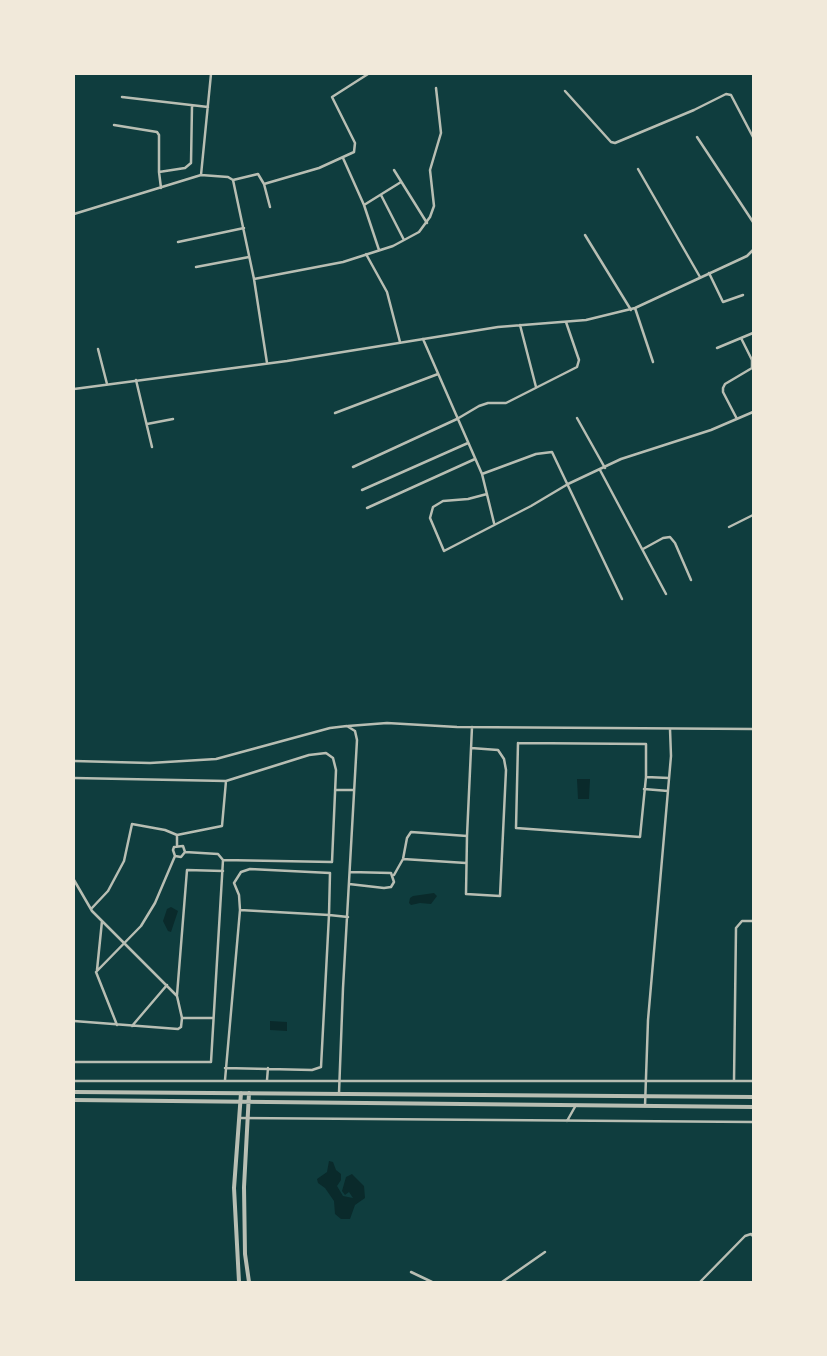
<!DOCTYPE html>
<html>
<head>
<meta charset="utf-8">
<style>
  body { margin:0 }
  #map { position:relative; width:827px; height:1356px; overflow:hidden; background:#0f3d3e; font-family:Literata,serif }
  canvas { display:block }
  .frame { position:absolute; inset:0; border:75px solid #f1e9da; pointer-events:none }
</style>
</head>
<body>
<div id="map">
<canvas width="827" height="1356"></canvas>
<div class="frame"></div>
</div>
<script>
const g = document.querySelector('canvas').getContext('2d');
g.lineJoin = 'round';
function fillPath(path, color) { g.fillStyle = color; g.fill(path, 'evenodd'); }
const poly = rows => new Path2D(rows.map(r => 'M' + r).join(''));
function trace(path, color, width, dash) { g.strokeStyle = color; g.lineWidth = width; g.lineCap = dash ? 'butt' : 'round'; g.setLineDash(dash || []); g.stroke(path); }
fillPath(poly([
  [577,779,590,779,589,799,578,799],
  [434,893,437,896,431,904,420,903,411,905,409,903,410,898,413,896],
  [171,907,178,911,171,932,168,931,163,921,167,909],
  [270,1021,287,1022,287,1031,270,1030],
  [329,1161,333,1162,336,1170,341,1174,341,1180,337,1186,343,1196,353,1198,349,1192,345,1195,342,1191,346,1177,352,1174,364,1186,365,1198,355,1205,350,1219,341,1219,335,1214,334,1201,325,1188,318,1183,317,1179,327,1172]
]), '#0a2a2b');
trace(poly([
  [565,91,611,142,615,143,694,110,726,94,731,95,753,137],
  [122,97,208,107],
  [114,125,157,132,159,135,159,172],
  [697,137,753,222],
  [343,158,364,205,379,250],
  [638,169,700,277],
  [394,170,427,223],
  [201,175,228,177,233,180,258,174,264,184,270,207],
  [233,180,254,279,267,363],
  [264,184,319,168,354,152,355,143,332,97,368,74],
  [161,188,159,172,185,168,191,163,192,106],
  [381,195,404,240],
  [364,205,401,182],
  [74,214,201,175,211,74],
  [585,235,631,310],
  [178,242,244,228],
  [366,254,387,292,400,342],
  [196,267,249,257],
  [709,273,723,302,743,295],
  [254,279,343,262,393,246,419,232,430,217,434,206,430,170,441,133,436,88],
  [635,308,653,362],
  [520,325,536,387],
  [423,339,482,474,494,523],
  [717,348,753,333],
  [98,349,107,384],
  [136,380,152,447],
  [74,389,287,361,498,327,586,320,635,308,747,256,753,250],
  [335,413,438,374],
  [577,418,605,468],
  [737,419,723,392,723,388,725,384,752,368,752,360,741,338],
  [147,424,173,419],
  [353,467,457,419,479,406,488,403,506,403,577,367,579,360,566,322],
  [600,470,666,594],
  [482,474,536,454,552,452,622,599],
  [362,490,468,443],
  [487,494,468,499,443,501,433,507,430,518,444,551,531,506,568,484,621,459,711,430,753,412],
  [367,508,475,459],
  [729,527,753,515],
  [643,549,663,538,670,537,675,543,691,580],
  [348,726,387,723,457,727,753,729],
  [518,743,646,744,646,777,640,837,516,828,518,743],
  [74,761,150,763,216,759,330,728,347,726,355,731,357,740,343,988,339,1093],
  [646,777,669,778],
  [74,778,226,781,222,826,177,835],
  [644,789,668,791],
  [335,790,354,790],
  [467,836,466,894,500,896,506,770,504,759,498,750,471,748],
  [403,859,466,863],
  [223,860,332,862,336,770,333,758,326,753,309,755,226,781],
  [394,875,403,859,407,838,411,832,467,836,472,727],
  [74,880,92,911,177,996,182,1018],
  [349,884,384,888,391,887,394,882,391,873,350,872],
  [91,909,108,891,124,861,132,824,165,830,177,835,177,845],
  [97,970,102,921],
  [177,995,187,870,223,871],
  [74,1021,178,1029,181,1027,182,1018,213,1018],
  [117,1025,96,972,141,926,155,903,175,856,173,850,174,847,183,846,185,852],
  [132,1026,167,985],
  [74,1062,211,1062,223,860,218,854,185,852,181,857,175,856],
  [225,1068,312,1070,321,1067,329,915,240,910],
  [225,1080,240,910,239,895,234,883,241,872,250,869,330,873,329,915,348,917],
  [267,1080,268,1068],
  [74,1081,753,1081],
  [734,1081,736,928,742,921,753,921],
  [645,1106,648,1020,671,756,670,729],
  [240,1118,753,1122],
  [567,1121,576,1105],
  [411,1272,432,1282],
  [502,1282,545,1252],
  [700,1282,745,1236,751,1234,753,1236]
]), '#b8beb3', 2.5);
trace(poly([
  [74,1092,753,1097],
  [249,1093,244,1187,245,1254,249,1282],
  [74,1100,753,1107],
  [239,1282,234,1188,241,1093]
]), '#b8beb3', 4);
</script>
</body>
</html>
